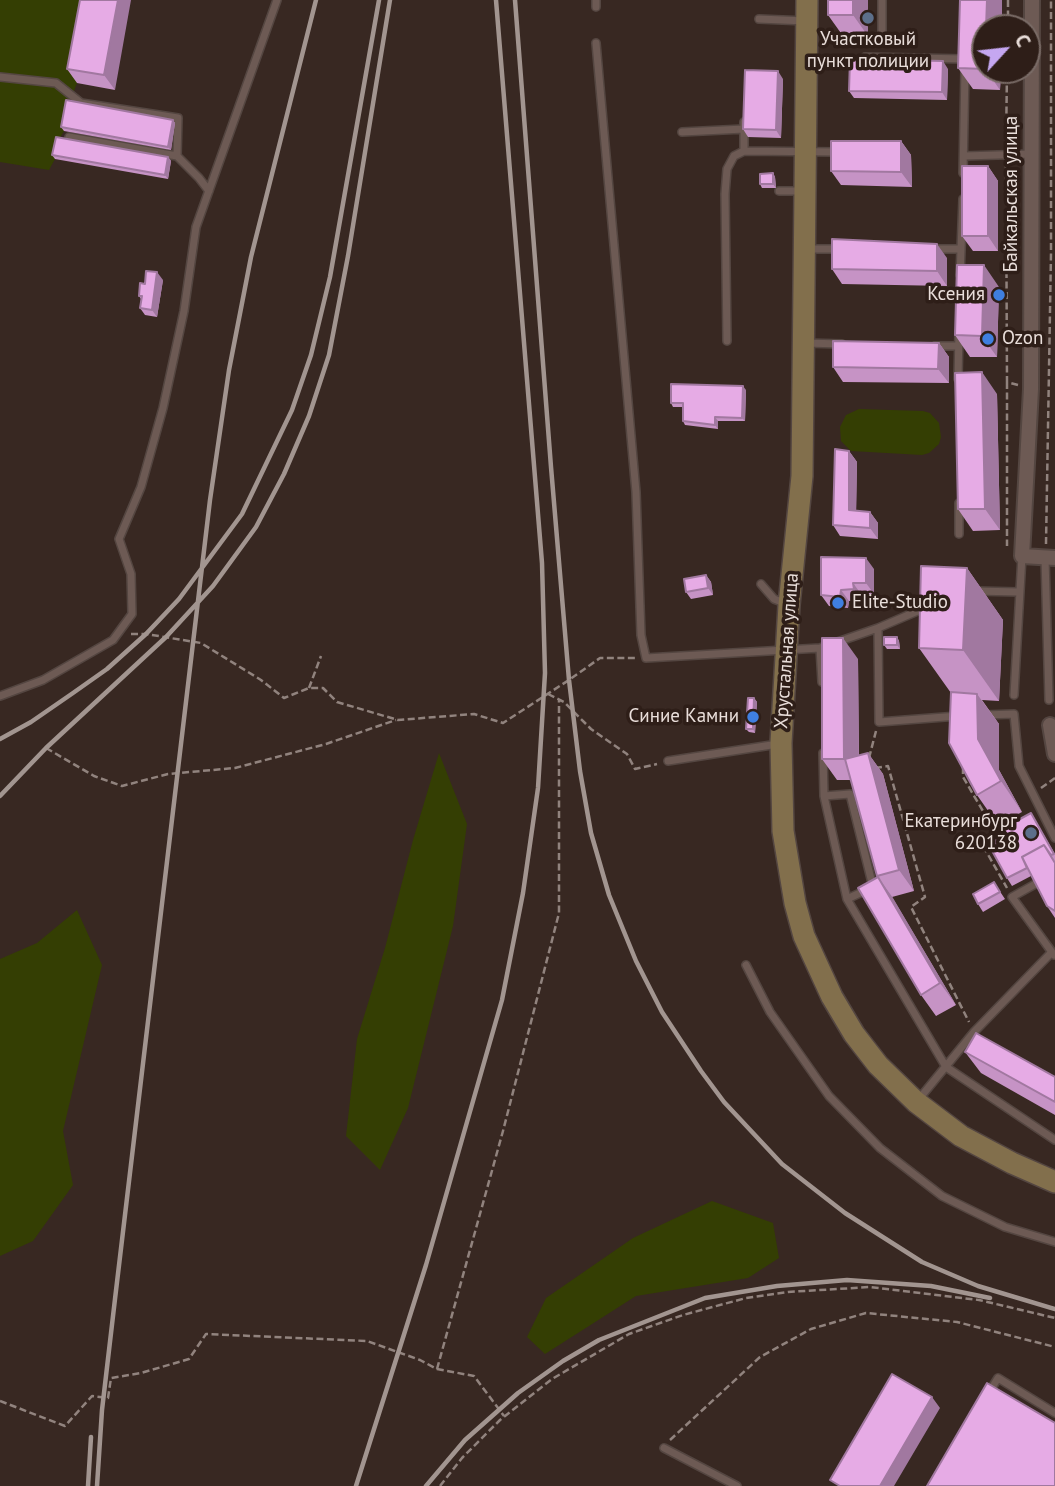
<!DOCTYPE html>
<html>
<head>
<meta charset="utf-8">
<style>
  body { margin:0 }
  #map { position:relative; width:1055px; height:1486px; overflow:hidden; background:#382822; font-family:"PT Sans",sans-serif }
  canvas { display:block }
  .north { position:absolute; left:971px; top:14px; width:70px; height:70px; box-sizing:border-box; background:#2e1e18; border:2px solid #796b66; border-radius:50%; rotate:63deg; font-size:19px; font-weight:700; line-height:28px; text-align:center; color:#e9deda }
  .north::after { content:''; display:block; margin:auto; width:24px; height:32px; background:#c5a7f1; clip-path:polygon(50% 0,100% 100%,50% 72%,0 100%) }
</style>
</head>
<body>
<div id="map">
<canvas width="1055" height="1486"></canvas>
<div class="north">С</div>
</div>
<script>
const g = document.querySelector('canvas').getContext('2d');
g.lineJoin = 'round';
function fillPath(path, color) { g.fillStyle = color; g.fill(path, 'evenodd'); }
const poly = rows => new Path2D(rows.map(r => 'M' + r).join(''));
function trace(path, color, width, dash) { g.strokeStyle = color; g.lineWidth = width; g.lineCap = dash ? 'butt' : 'round'; g.setLineDash(dash || []); g.stroke(path); }
function write(font, color, halo, rows, align = 'center') {
  g.font = font + ' "PT Sans",sans-serif'; g.lineWidth = 7; g.setLineDash([]); g.textBaseline = 'middle'; g.strokeStyle = halo; g.fillStyle = color; for (const [text, x, y, turn = 0] of rows) {
    g.save(); g.translate(x, y); g.rotate((+turn || 0) * Math.PI / 180); g.textAlign = isNaN(turn) ? turn : align; if (halo) g.strokeText(text, 0, 0); g.fillText(text, 0, 0); g.restore();
  }
}
fillPath(poly([
  [0,0,93,0,77,83,69,104,64,131,58,141,55,159,49,170,0,162],
  [859,409,923,411,930,413,939,423,941,437,939,444,929,453,922,455,851,451,841,441,840,427,846,415],
  [439,753,467,824,453,926,408,1108,380,1170,346,1136,357,1039,385,948,413,840],
  [77,910,102,965,63,1131,73,1185,33,1241,0,1256,0,959,37,943],
  [712,1201,773,1223,779,1258,748,1278,636,1296,545,1354,527,1337,546,1298,633,1238]
]), '#343e03');
const lane = poly([
  [882,0,882,31],
  [596,7,596,0],
  [759,19,806,21],
  [596,43,636,492,641,635,646,658,820,648,878,628,879,722,958,716],
  [865,57,965,59],
  [0,77,56,83,81,103,178,118,177,156],
  [744,122,744,151,838,152],
  [682,132,744,129],
  [69,137,177,156,199,178,209,191],
  [964,156,1031,154],
  [963,173,965,69],
  [779,191,801,191],
  [808,249,841,249],
  [934,249,961,249],
  [960,275,963,199],
  [727,341,725,194,727,169,734,156,744,151],
  [805,343,842,344],
  [935,346,958,346],
  [958,379,959,332],
  [959,503,959,534],
  [1045,558,1049,700],
  [761,584,774,599,787,604],
  [975,591,1019,592],
  [878,628,927,607],
  [820,648,822,682],
  [1014,695,1022,556],
  [0,696,43,680,113,640,132,614,131,574,119,539,141,487,163,408,184,311,196,227,277,0],
  [984,715,1014,714,1019,766,1055,838],
  [823,753,824,796,847,899,946,1067,1055,1140],
  [668,761,778,744],
  [824,796,850,794,873,887,847,899],
  [1054,955,1012,897,1055,873],
  [746,965,770,1012,829,1096,880,1148,942,1196,1005,1227,1055,1242],
  [919,1099,974,1032,1051,953],
  [988,1394,998,1378,1055,1413],
  [664,1448,737,1486]
]);
const street = poly([
  [1032,0,1031,389,1022,556,1055,558],
  [1050,725,1055,754]
]);
const secondary = poly([
  [807,0,802,476,789,605,781,743,783,831,795,903,804,936,832,997,854,1034,878,1065,916,1102,961,1136,1012,1163,1055,1182]
]);
trace(lane, '#544641', 10);
trace(street, '#544641', 18);
trace(secondary, '#544641', 24);
trace(poly([
  [1008,28,1008,0],
  [1006,145,1007,70],
  [1006,166,1007,382,1018,385],
  [1007,382,1007,546],
  [1046,544,1051,253,1051,0],
  [131,634,146,634,201,643,261,680,284,698,309,688,323,688,337,702,398,720,474,714,503,723,569,680,600,658,636,658],
  [309,688,321,656],
  [548,694,564,702,591,729,627,754,635,769,657,764],
  [46,748,94,776,122,786,168,774,235,768,326,744,396,720],
  [869,758,876,731],
  [963,767,963,777,997,835],
  [875,768,888,766,925,897,911,907,969,1022],
  [1041,788,1055,778],
  [989,840,982,844,1007,888],
  [437,1369,503,1131,559,913,559,700],
  [0,1401,65,1426,92,1396,108,1398,111,1378,141,1373,189,1359,206,1334,367,1341,420,1360,437,1369,474,1376,504,1416],
  [670,1440,760,1357,811,1329,866,1313,957,1322,1055,1347],
  [440,1486,462,1458,500,1420,552,1379,629,1334,683,1315,746,1298,788,1292,870,1287,979,1300,1055,1318]
]), '#91837e', 2.5, [7, 3.5]);
trace(lane, '#6d5a54', 7);
trace(street, '#6d5a54', 14);
trace(secondary, '#826f4c', 21);
trace(poly([
  [515,0,551,467,569,680,580,771,591,833,609,895,636,961,662,1012,701,1071,724,1102,782,1164,845,1213,922,1262,978,1286,1055,1309],
  [0,739,31,722,73,693,107,669,146,634,179,599,242,514,292,410,311,355,330,277,379,0],
  [0,796,46,748,166,637,213,586,256,527,284,474,309,416,329,355,348,256,390,0],
  [88,1486,91,1437],
  [97,1486,102,1410,115,1299,210,500,229,370,251,257,316,0],
  [356,1486,426,1265,502,1000,523,893,538,788,545,673,542,563,496,0],
  [426,1486,465,1440,518,1393,563,1361,599,1340,705,1298,777,1286,847,1280,931,1286,990,1298]
]), '#a29590', 4.5);
fillPath(poly([
  [80,0,115,90,77,83,67,69],
  [868,0,868,36,843,36,828,15],
  [1002,0,1002,28,985,28,985,70,1001,70,1000,90,973,89,958,68],
  [948,69,947,100,854,98,849,91],
  [783,79,781,138,748,137,743,129],
  [173,120,175,123,171,150,64,131,61,127],
  [901,141,911,155,912,187,841,185,831,171],
  [52,155,168,157,171,161,168,179,55,159],
  [988,166,998,181,998,251,973,251,962,236],
  [773,173,775,177,776,188,762,188,760,184],
  [947,258,947,286,842,284,832,269],
  [163,280,157,317,145,315,140,308,141,299,139,296],
  [999,287,997,357,970,357,955,335],
  [939,343,949,357,949,383,843,382,833,367],
  [746,390,745,421,718,421,718,429,685,425,683,421,683,407,673,407,671,403],
  [997,394,1000,530,973,531,958,509],
  [849,451,857,462,856,511,870,512,878,523,878,539,840,536,833,525],
  [967,568,1003,620,999,701,982,700,999,724,999,770,1022,812,998,825,977,795,951,693,919,648],
  [874,569,874,594,861,594,861,600,849,601,848,608,829,606,821,595],
  [706,575,711,582,713,595,691,599,686,592],
  [897,637,899,641,900,649,887,649,884,645],
  [858,659,859,755,868,753,883,774,914,891,892,897,956,1005,936,1016,921,995,877,876,851,780,837,780,822,759],
  [754,698,757,702,755,733,749,732,746,729],
  [1031,813,1055,854,1055,918,1047,906,1031,876,1012,886,1007,878],
  [999,890,1005,899,983,912,978,904],
  [965,1052,1055,1077,1055,1115,981,1073]
]), '#c693c5');
fillPath(poly([
  [118,0,131,0,115,90,104,75],
  [853,0,868,0,868,36,853,15],
  [987,0,1002,0,1002,28,986,28],
  [943,61,948,69,947,100,942,92],
  [986,70,1001,70,1000,90],
  [778,71,783,79,781,138,776,130],
  [173,120,175,123,171,150,168,147],
  [901,141,911,155,912,187,901,172],
  [168,157,171,161,168,179,165,175],
  [988,166,998,181,998,251,988,236],
  [773,173,775,177,776,188,773,184],
  [937,244,947,258,947,286,937,271],
  [984,265,999,287,997,357,982,336],
  [157,272,163,280,157,317,152,310],
  [939,343,949,357,949,383,938,369],
  [982,372,997,394,1000,530,985,509],
  [743,386,746,390,745,421,742,418],
  [715,417,718,421,718,429,715,425],
  [849,451,857,462,856,521,849,510],
  [870,512,878,523,878,539,870,528],
  [866,558,874,569,874,594,866,583],
  [967,568,1003,620,999,701,963,650],
  [706,575,711,582,713,595,708,588],
  [853,583,861,594,861,600,854,589],
  [841,590,849,601,848,608,840,597],
  [897,637,899,641,900,649,897,645],
  [843,638,858,659,859,780,844,759],
  [977,694,999,724,999,770,1022,812,1001,781,978,739],
  [754,698,757,702,755,733,753,729],
  [868,753,883,774,914,891,899,870],
  [878,877,893,898,956,1005,940,983],
  [932,1397,940,1408,894,1486,880,1486]
]), '#a178a0');
const building = poly([
  [80,0,118,0,104,75,67,69,80,0],
  [828,0,853,0,853,15,828,15,828,0],
  [960,0,987,0,986,28,985,28,985,69,958,68,960,0],
  [850,59,943,61,942,92,849,91,850,59],
  [745,70,778,71,776,130,743,129,745,70],
  [66,100,173,120,168,147,61,127,66,100],
  [56,137,168,157,165,175,52,155,56,137],
  [831,141,901,141,901,172,831,171,831,141],
  [962,166,988,166,988,236,962,236,962,166],
  [773,173,773,184,760,184,760,174,773,173],
  [832,239,937,244,937,271,832,269,832,239],
  [957,265,984,265,982,336,955,335,957,265],
  [146,271,157,272,152,310,140,308,142,296,139,296,140,283,145,284,146,271],
  [833,341,939,343,938,369,833,367,833,341],
  [982,372,985,509,958,509,955,373,982,372],
  [671,384,743,386,742,418,715,417,715,425,683,421,683,403,671,403,671,384],
  [835,449,849,451,849,510,870,512,870,528,833,525,835,449],
  [821,557,866,558,866,583,853,583,854,589,841,590,840,597,821,595,821,557],
  [921,566,967,568,963,650,919,648,921,566],
  [706,575,708,588,686,592,684,579,706,575],
  [884,637,897,637,897,645,884,645,884,637],
  [822,638,843,638,844,759,822,759,822,638],
  [951,692,977,694,978,739,1001,781,977,795,949,743,951,692],
  [748,698,754,698,753,729,746,729,748,698],
  [868,753,899,870,877,876,845,759,868,753],
  [1031,813,1054,854,1051,855,1044,845,1022,857,1027,868,1007,878,985,838,1031,813],
  [1044,845,1055,863,1055,911,1047,906,1022,857,1044,845],
  [878,877,940,983,921,995,858,888,878,877],
  [994,882,1000,892,978,904,973,894,994,882],
  [976,1033,1055,1077,1055,1102,965,1052,976,1033],
  [892,1374,932,1397,880,1486,840,1486,830,1480,892,1374],
  [987,1383,1055,1423,1055,1486,927,1486,987,1383]
]);
fillPath(building, '#e6abe5');
trace(building, '#a178a0', 2);
for (const [x, y, r, color] of [
  [868,18,7,"#5c6f8a"],
  [999,295,7,"#3f7fe0"],
  [988,339,7,"#3f7fe0"],
  [838,603,7,"#3f7fe0"],
  [753,717,7,"#3f7fe0"],
  [1031,833,7,"#5c6f8a"]
]) { const dot = new Path2D(); dot.arc(x, y, r, 0, 2 * Math.PI); g.fillStyle = color; g.fill(dot); trace(dot, '#2e1e18', 2.5); }
write('19px', '#e9deda', '#2e1e18', [
  ["Участковый",868,40,"center"],
  ["пункт полиции",868,62,"center"],
  ["Ксения",985,295],
  ["Ozon",1002,339,"left"],
  ["Elite-Studio",852,603,"left"],
  ["Синие Камни",739,717],
  ["Екатеринбург",1017,822],
  ["620138",1017,844]
], 'right');
write('19px', '#e9deda', '#2e1e18', [
  ["Байкальская улица",1012,194,-90],
  ["Хрустальная улица",787,651,-86]
]);
</script>
</body>
</html>
